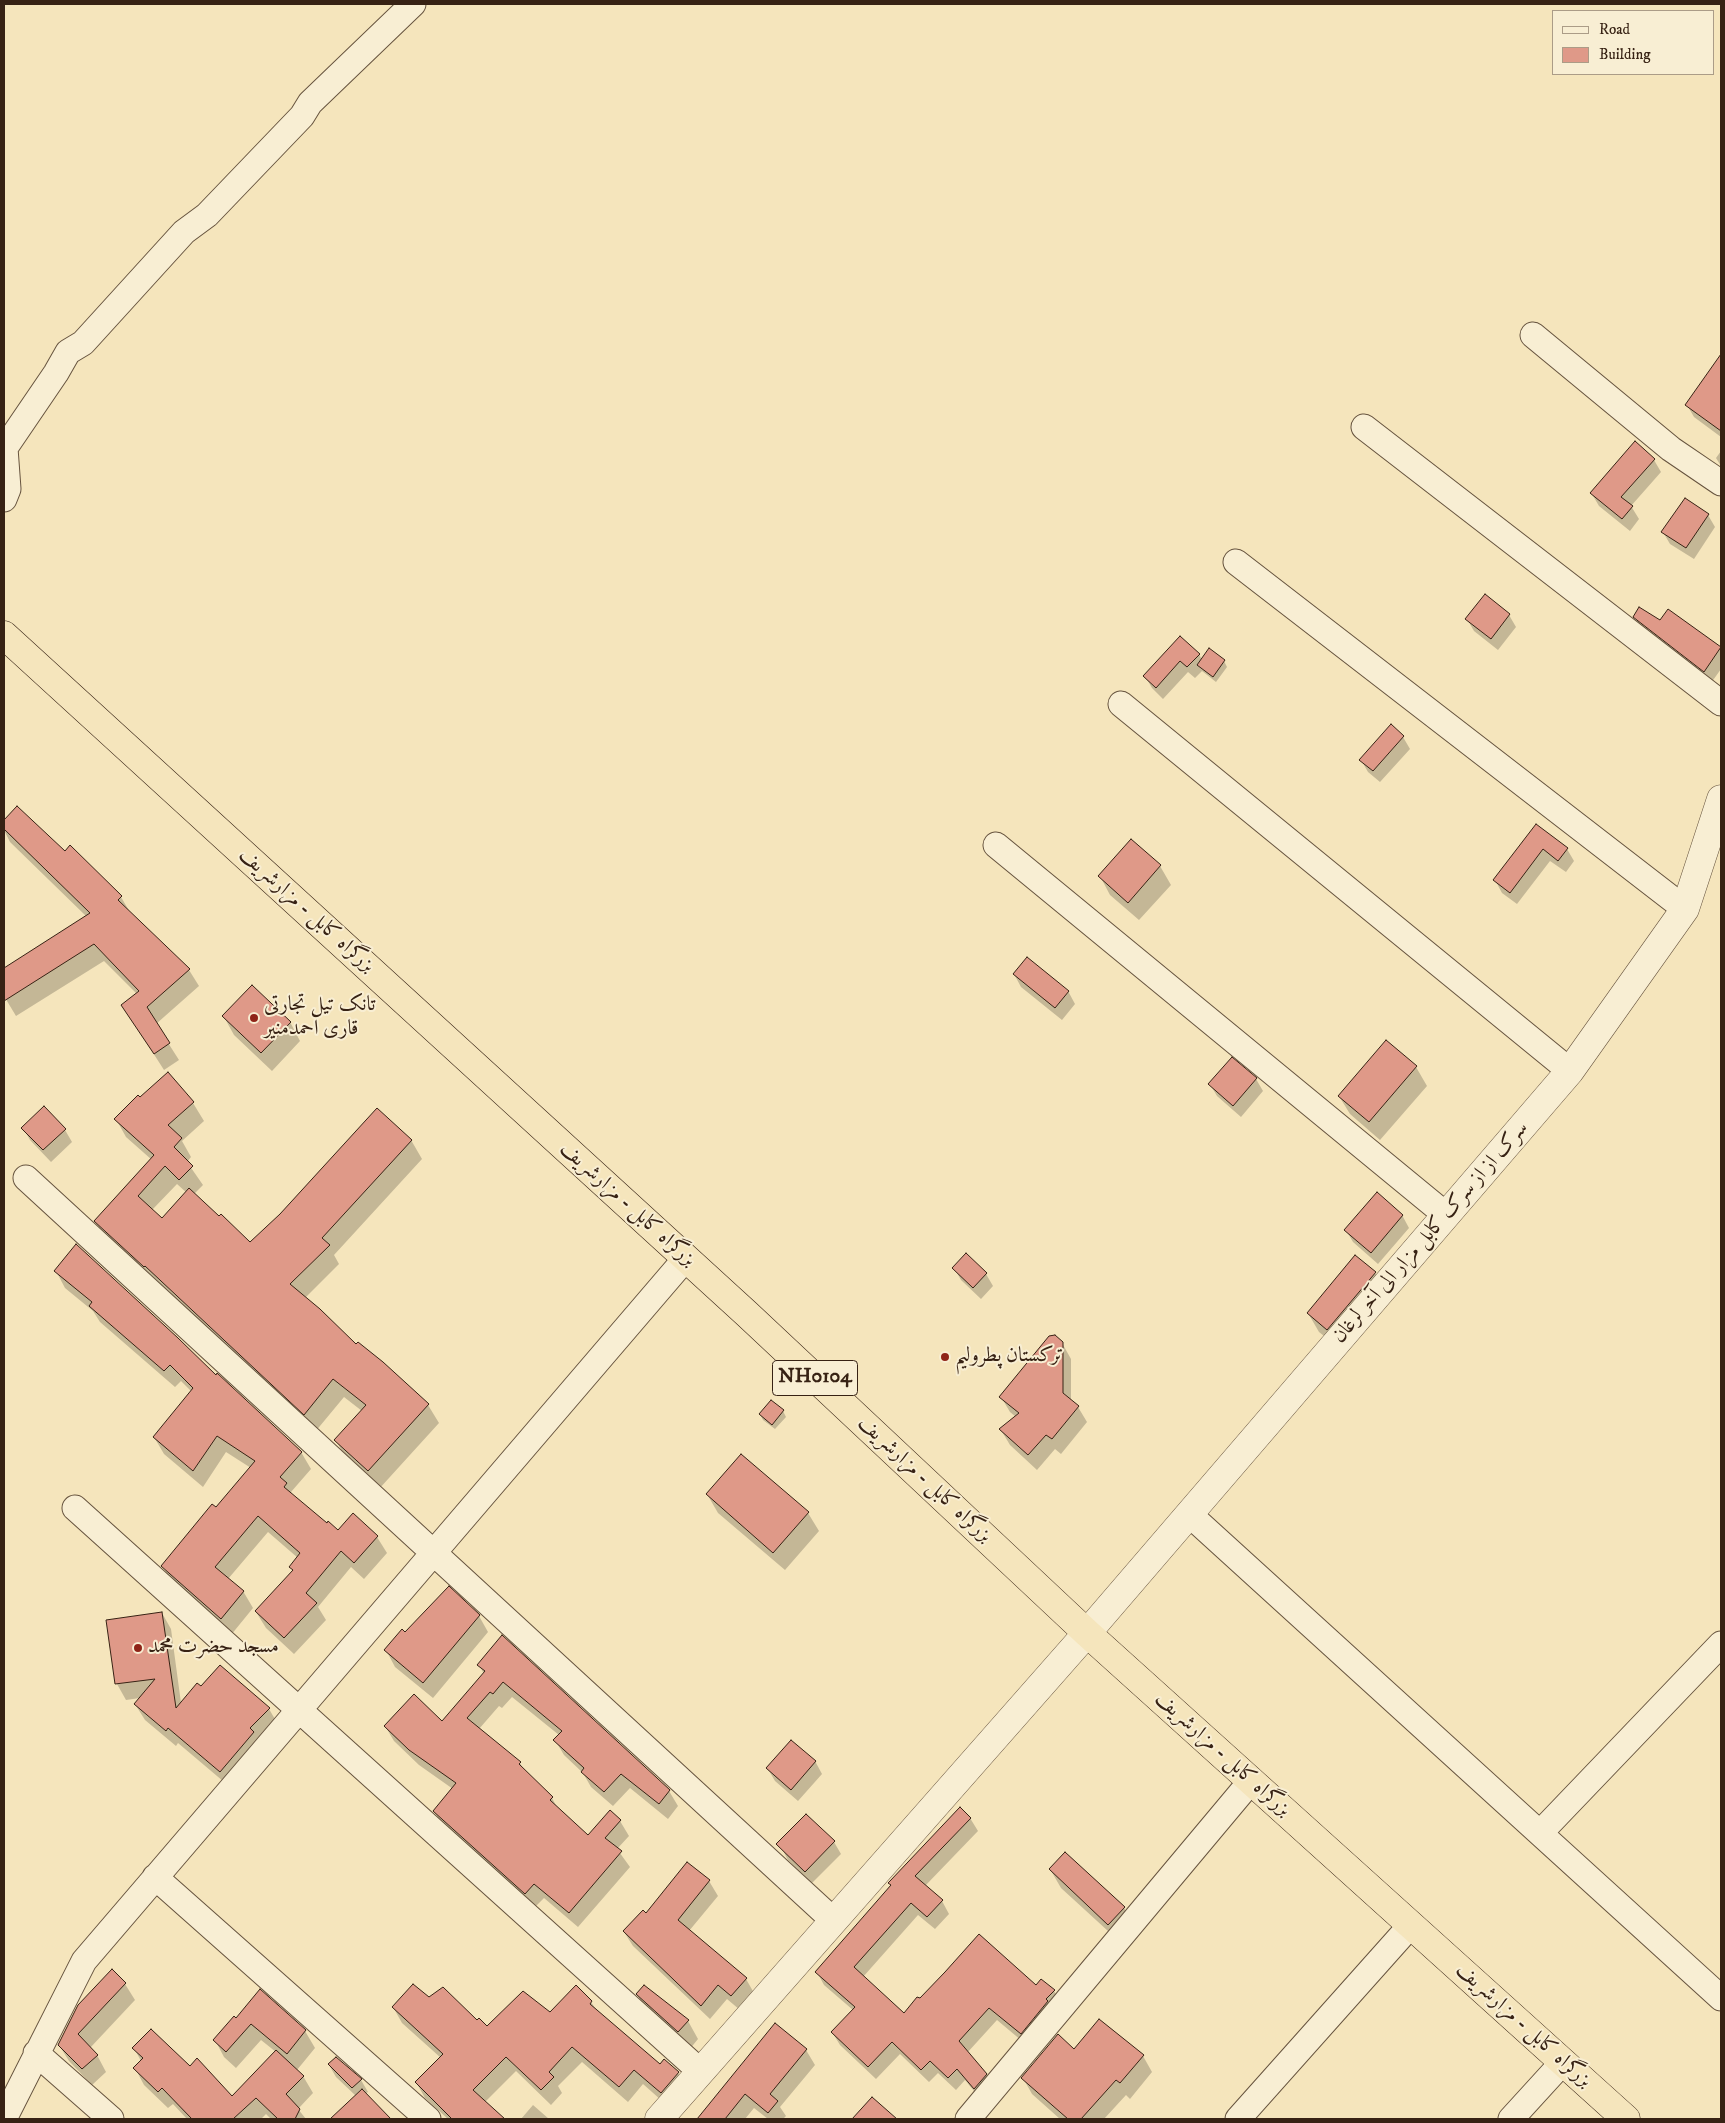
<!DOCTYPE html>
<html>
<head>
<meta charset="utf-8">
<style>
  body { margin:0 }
  #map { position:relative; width:1725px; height:2123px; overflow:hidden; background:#f5e5bc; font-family:"IM FELL DW Pica",serif }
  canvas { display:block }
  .frame { position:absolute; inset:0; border:5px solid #372214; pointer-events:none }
  .legend { position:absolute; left:1552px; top:10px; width:162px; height:65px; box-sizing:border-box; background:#f8eed3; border:1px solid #ab9c87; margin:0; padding:6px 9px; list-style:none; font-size:15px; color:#372214 }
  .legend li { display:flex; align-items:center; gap:10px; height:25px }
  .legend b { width:25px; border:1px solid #ab9c87 }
</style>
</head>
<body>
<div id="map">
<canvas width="1725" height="2123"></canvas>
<div class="frame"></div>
<ul class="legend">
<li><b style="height:6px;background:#f8eed3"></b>Road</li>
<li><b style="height:14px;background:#df9988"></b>Building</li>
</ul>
</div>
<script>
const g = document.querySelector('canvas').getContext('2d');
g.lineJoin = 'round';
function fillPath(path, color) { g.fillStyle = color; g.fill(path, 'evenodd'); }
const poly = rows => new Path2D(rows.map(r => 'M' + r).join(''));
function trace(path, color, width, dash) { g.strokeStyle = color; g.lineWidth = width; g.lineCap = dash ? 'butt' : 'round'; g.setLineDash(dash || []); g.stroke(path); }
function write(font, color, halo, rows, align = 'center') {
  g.font = font + ' "IM FELL DW Pica",Amiri,serif'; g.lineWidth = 4; g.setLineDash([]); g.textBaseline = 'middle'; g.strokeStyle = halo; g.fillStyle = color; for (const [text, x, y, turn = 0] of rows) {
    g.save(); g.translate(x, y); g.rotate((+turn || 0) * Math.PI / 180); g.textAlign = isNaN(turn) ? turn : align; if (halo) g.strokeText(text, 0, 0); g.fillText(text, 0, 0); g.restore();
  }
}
fillPath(poly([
  [1713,368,1721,374,1721,437,1694,417,1687,405],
  [1721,451,1721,466,1716,458],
  [1654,460,1661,472,1631,506,1639,519,1630,531,1599,506,1592,494],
  [1685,499,1708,515,1715,527,1694,559,1670,544,1663,532],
  [1668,610,1721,648,1721,669,1711,683,1641,628,1634,617,1661,622],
  [1509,615,1516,627,1498,650,1474,631,1467,619],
  [1180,637,1199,654,1202,660,1224,661,1227,667,1216,682,1202,671,1195,678,1188,672,1163,699,1152,688,1145,676],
  [1403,737,1410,749,1380,782,1368,772,1361,760],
  [17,807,65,852,70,847,121,897,131,914,189,970,199,986,156,1024,179,1060,164,1070,123,1006,137,994,104,961,16,1016,4,996,4,969,87,917,10,842,4,830,4,822],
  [1536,826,1567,849,1574,861,1566,872,1550,861,1517,904,1502,893,1495,880],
  [1132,841,1160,866,1171,885,1139,920,1110,895,1100,876],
  [1014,974,1068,991,1075,1004,1062,1020,1021,987],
  [224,1017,290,1022,300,1041,272,1071,234,1035],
  [1232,1059,1256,1079,1263,1091,1241,1117,1217,1096,1210,1084],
  [1416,1067,1427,1086,1380,1140,1350,1114,1339,1096],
  [168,1074,193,1103,204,1121,182,1141,191,1157,187,1162,203,1185,194,1194,250,1244,411,1140,422,1159,334,1255,339,1264,305,1298,356,1346,428,1405,439,1423,379,1489,346,1459,336,1440,362,1411,344,1397,315,1432,107,1240,96,1222,152,1160,126,1137,116,1119],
  [177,1184,187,1193,163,1219,152,1210],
  [23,1128,65,1130,72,1142,51,1162,30,1140],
  [1402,1215,1409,1228,1378,1264,1353,1242,1346,1230],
  [966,1255,986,1274,993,1286,981,1299,961,1280,954,1268],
  [56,1271,216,1377,301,1452,311,1469,291,1492,293,1496,338,1532,353,1515,377,1537,387,1553,364,1579,351,1567,318,1607,326,1620,294,1654,266,1628,256,1612,294,1571,291,1567,298,1558,268,1532,228,1579,243,1591,253,1608,231,1635,172,1583,163,1566,251,1468,226,1452,203,1487,164,1454,154,1437,192,1392,181,1381,175,1387,100,1322,93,1311,65,1288],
  [1375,1273,1386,1291,1338,1347,1319,1332,1308,1313],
  [1062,1343,1071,1359,1071,1401,1078,1407,1087,1422,1061,1454,1055,1449,1037,1470,1010,1445,1001,1430,1016,1417,1010,1412,1001,1397],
  [783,1411,786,1417,775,1429,763,1420,760,1414],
  [707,1494,808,1513,819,1531,785,1570,718,1513],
  [162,1613,171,1629,181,1703,201,1688,220,1666,269,1709,279,1726,230,1787,178,1743,176,1746,145,1720,135,1704,140,1698,126,1700,117,1684,108,1621],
  [479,1616,488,1632,433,1698,395,1667,386,1650,406,1634],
  [502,1637,669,1791,678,1806,668,1819,630,1788,613,1806,591,1787,583,1773,564,1755,555,1740,559,1735,512,1697,502,1708,499,1706,479,1729,520,1763,524,1771,552,1798,558,1809,588,1837,620,1821,629,1836,617,1849,630,1867,578,1927,544,1898,534,1908,443,1826,434,1811,453,1789,419,1765,394,1741,385,1726,442,1723,484,1674,479,1665],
  [815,1761,822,1774,798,1801,775,1781,768,1769],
  [806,1815,834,1842,841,1854,812,1883,788,1860,781,1847],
  [970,1818,978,1831,925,1886,942,1901,949,1914,935,1929,918,1915,863,1977,904,2015,1036,1987,1054,1991,1061,2003,1028,2046,997,2020,967,2053,986,2074,994,2087,982,2101,965,2080,956,2090,938,2073,929,2082,900,2054,876,2079,840,2045,832,2032,853,2010,824,1985,817,1972,891,1886,890,1883],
  [687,1864,709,1881,718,1896,689,1931,746,1979,754,1993,740,2010,727,1999,710,2019,633,1946,624,1932,646,1915],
  [1050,1869,1124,1908,1135,1926,1120,1942,1061,1888],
  [112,1971,125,1984,135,2000,90,2048,97,2055,106,2072,92,2085,69,2061,59,2045],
  [637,1994,688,2021,698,2039,689,2050,648,2013],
  [429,1999,487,2028,550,2014,591,2002,597,2011,660,2065,664,2061,678,2073,687,2089,670,2108,643,2084,628,2102,582,2062,558,2086,562,2093,551,2105,516,2071,485,2102,503,2119,448,2119,425,2098,416,2082,441,2058,402,2023,393,2007],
  [234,2018,305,2031,315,2048,297,2070,303,2076,313,2093,298,2109,306,2119,271,2119,266,2114,261,2119,187,2119,173,2104,168,2108,144,2085,135,2068,141,2061,134,2048,190,2068,232,2098,276,2052,261,2040,236,2068,224,2057,215,2040],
  [775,2025,806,2050,815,2065,780,2107,786,2116,783,2119,768,2119,754,2108,745,2119,698,2119],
  [1074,2051,1143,2056,1152,2072,1130,2099,1126,2095,1104,2119,1060,2119,1032,2094,1023,2078],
  [329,2065,361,2080,368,2092,365,2094,389,2119,331,2119,356,2096,336,2077],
  [533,2105,549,2119,521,2119]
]), '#0003');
const building = poly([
  [1721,354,1721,431,1685,405,1721,354],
  [1635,441,1655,459,1621,497,1633,506,1622,519,1590,493,1635,441],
  [1685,498,1709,514,1686,548,1661,532,1685,498],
  [1485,594,1510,614,1491,639,1465,619,1485,594],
  [1639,607,1660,620,1668,609,1721,647,1704,672,1633,617,1639,607],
  [1180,636,1200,654,1187,667,1180,661,1156,688,1143,676,1180,636],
  [1209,648,1225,660,1213,677,1197,665,1209,648],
  [1391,724,1404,736,1373,771,1359,760,1391,724],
  [17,806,65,851,70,845,122,896,118,900,190,969,147,1007,170,1043,154,1054,121,1005,139,991,94,944,4,1001,4,968,90,913,4,829,4,820,17,806],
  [1536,824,1568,848,1558,861,1543,849,1510,893,1493,880,1536,824],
  [1131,839,1161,865,1128,903,1098,876,1131,839],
  [1027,957,1069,991,1055,1008,1013,974,1027,957],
  [252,985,291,1022,261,1053,222,1016,252,985],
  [1386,1040,1417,1066,1369,1122,1338,1096,1386,1040],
  [1232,1057,1257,1078,1233,1106,1208,1084,1232,1057],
  [168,1072,194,1102,168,1125,182,1138,174,1147,193,1166,179,1180,165,1166,138,1196,162,1218,189,1188,219,1216,221,1214,250,1242,280,1214,377,1108,412,1140,322,1238,330,1245,290,1284,320,1309,356,1344,358,1342,383,1362,429,1404,368,1471,334,1440,366,1405,333,1379,304,1415,145,1266,144,1267,94,1221,154,1155,114,1119,138,1095,140,1097,168,1072],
  [44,1106,66,1129,43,1150,21,1128,44,1106],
  [1377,1192,1403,1215,1371,1253,1344,1230,1377,1192],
  [76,1244,178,1338,216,1375,217,1373,302,1452,280,1477,287,1483,284,1487,327,1523,328,1521,338,1530,353,1513,378,1536,354,1563,341,1551,306,1593,317,1603,284,1638,255,1611,293,1570,289,1567,300,1553,258,1516,215,1567,244,1591,221,1619,161,1566,212,1504,216,1507,255,1461,217,1436,193,1471,153,1437,193,1388,170,1365,164,1371,89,1306,92,1302,54,1271,76,1244],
  [966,1253,987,1273,973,1288,952,1268,966,1253],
  [1355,1255,1376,1272,1327,1330,1307,1313,1355,1255],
  [1055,1335,1063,1342,1063,1393,1079,1406,1052,1439,1046,1435,1028,1455,999,1429,1019,1413,999,1397,1049,1336,1055,1335],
  [771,1400,784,1410,772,1425,759,1414,771,1400],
  [741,1454,809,1512,773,1553,706,1494,741,1454],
  [449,1586,480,1615,423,1683,384,1650,402,1629,405,1632,449,1586],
  [162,1612,176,1708,197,1683,201,1686,220,1665,270,1708,250,1728,254,1732,220,1772,168,1728,166,1731,134,1704,155,1679,115,1684,106,1620,162,1612],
  [502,1635,670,1790,659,1804,621,1774,604,1792,581,1772,584,1768,553,1740,562,1731,503,1682,493,1694,490,1692,467,1718,521,1762,519,1764,553,1797,550,1800,588,1835,610,1810,621,1820,605,1838,622,1851,569,1913,534,1884,525,1894,433,1811,456,1783,409,1750,384,1726,414,1694,442,1721,485,1671,477,1665,502,1635],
  [791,1740,816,1761,791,1790,766,1768,791,1740],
  [960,1807,971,1818,915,1876,943,1900,927,1917,911,1903,854,1967,904,2013,917,1997,920,1998,945,1972,979,1934,1036,1985,1041,1979,1055,1990,1046,1999,1048,2001,1021,2034,989,2008,959,2041,987,2074,974,2089,957,2069,948,2078,930,2061,921,2070,892,2042,868,2067,831,2032,855,2007,815,1972,891,1885,888,1883,890,1881,960,1807],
  [806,1814,835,1841,805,1872,776,1844,806,1814],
  [1065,1852,1125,1907,1108,1925,1049,1869,1065,1852],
  [687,1862,710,1880,678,1920,747,1978,731,1996,718,1985,701,2006,623,1931,643,1910,646,1913,687,1862],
  [112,1969,126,1983,78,2034,98,2055,82,2069,58,2045,78,2005,112,1969],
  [413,1984,429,1997,443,1987,477,2020,479,2018,487,2026,523,1991,550,2012,576,1985,592,2001,590,2004,660,2064,664,2059,679,2072,661,2093,634,2070,619,2087,572,2047,549,2072,554,2077,541,2090,506,2057,473,2090,505,2119,452,2119,415,2082,443,2054,392,2007,413,1984],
  [644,1985,689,2020,678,2032,636,1994,644,1985],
  [260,1989,306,2030,287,2054,251,2024,226,2052,213,2040,234,2016,236,2018,260,1989],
  [1099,2019,1144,2055,1120,2083,1116,2080,1081,2119,1068,2119,1021,2078,1058,2034,1074,2049,1099,2019],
  [775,2023,807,2049,770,2094,778,2101,768,2113,745,2094,725,2119,697,2119,775,2023],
  [151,2029,190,2066,197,2058,232,2096,276,2050,304,2076,286,2094,300,2109,295,2119,278,2119,256,2098,233,2119,192,2119,162,2088,158,2092,133,2068,143,2058,132,2048,151,2029],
  [336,2057,362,2079,352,2088,328,2064,336,2057],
  [362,2089,391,2119,330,2119,362,2089],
  [872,2097,897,2119,852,2119,872,2097]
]);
fillPath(building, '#df9988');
trace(building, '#372214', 1);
const minor = poly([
  [1533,335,1671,449,1721,483],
  [1364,427,1721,703],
  [4,499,8,489,5,448,56,373,68,352,83,343,184,232,207,215,302,116,310,103,413,4],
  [1236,562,1685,909],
  [1121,704,1570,1071],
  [996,845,1446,1215],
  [26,1178,834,1921],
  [75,1508,701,2072],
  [1189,1514,1721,1998],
  [1540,1833,1721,1644],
  [155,1877,428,2119],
  [36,2053,111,2119],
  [4,2119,84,1961,686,1258],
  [968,2119,1251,1781],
  [1238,2119,1411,1925],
  [1511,2119,1563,2062]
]);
const tertiary = poly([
  [659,2119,1087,1633,1570,1071,1685,909,1721,799]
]);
const trunk = poly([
  [4,635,747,1314,1087,1633,1626,2119]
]);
trace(minor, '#66533e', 27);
trace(tertiary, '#66533e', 29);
trace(trunk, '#372214', 29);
trace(minor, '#f8eed3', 25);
trace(tertiary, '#f8eed3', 28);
trace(trunk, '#f5e5bc', 28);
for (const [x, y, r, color] of [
  [254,1018,5,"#8f2418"],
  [945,1357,5,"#8f2418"],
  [138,1648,5,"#8f2418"]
]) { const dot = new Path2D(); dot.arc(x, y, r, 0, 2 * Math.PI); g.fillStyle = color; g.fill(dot); trace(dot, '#f8eed3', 2); }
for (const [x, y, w] of [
  [815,1378,85]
]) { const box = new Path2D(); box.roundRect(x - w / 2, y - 17.5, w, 35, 4); g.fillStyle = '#f8eed3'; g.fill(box); trace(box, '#372214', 1); }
write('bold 20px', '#372214', null, [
  ["NH0104",815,1378]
]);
write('21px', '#372214', '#f8eed3', [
  ["بزرگراه کابل - مزارشریف",306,911,42],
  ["بزرگراه کابل - مزارشریف",627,1205,42],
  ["سرک از از سرک کابل مزار الی آخر لرغان",1431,1233,-49],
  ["بزرگراه کابل - مزارشریف",924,1480,43],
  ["بزرگراه کابل - مزارشریف",1222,1755,42],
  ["بزرگراه کابل - مزارشریف",1523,2026,42]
]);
write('21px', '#372214', '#f8eed3', [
  ["تانک تیل تجارتی",264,1006],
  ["قاری احمدمنیر",264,1030],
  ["ترکستان پطرولیم",955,1357],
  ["مسجد حضرت محمد",148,1648]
], 'left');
</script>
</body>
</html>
